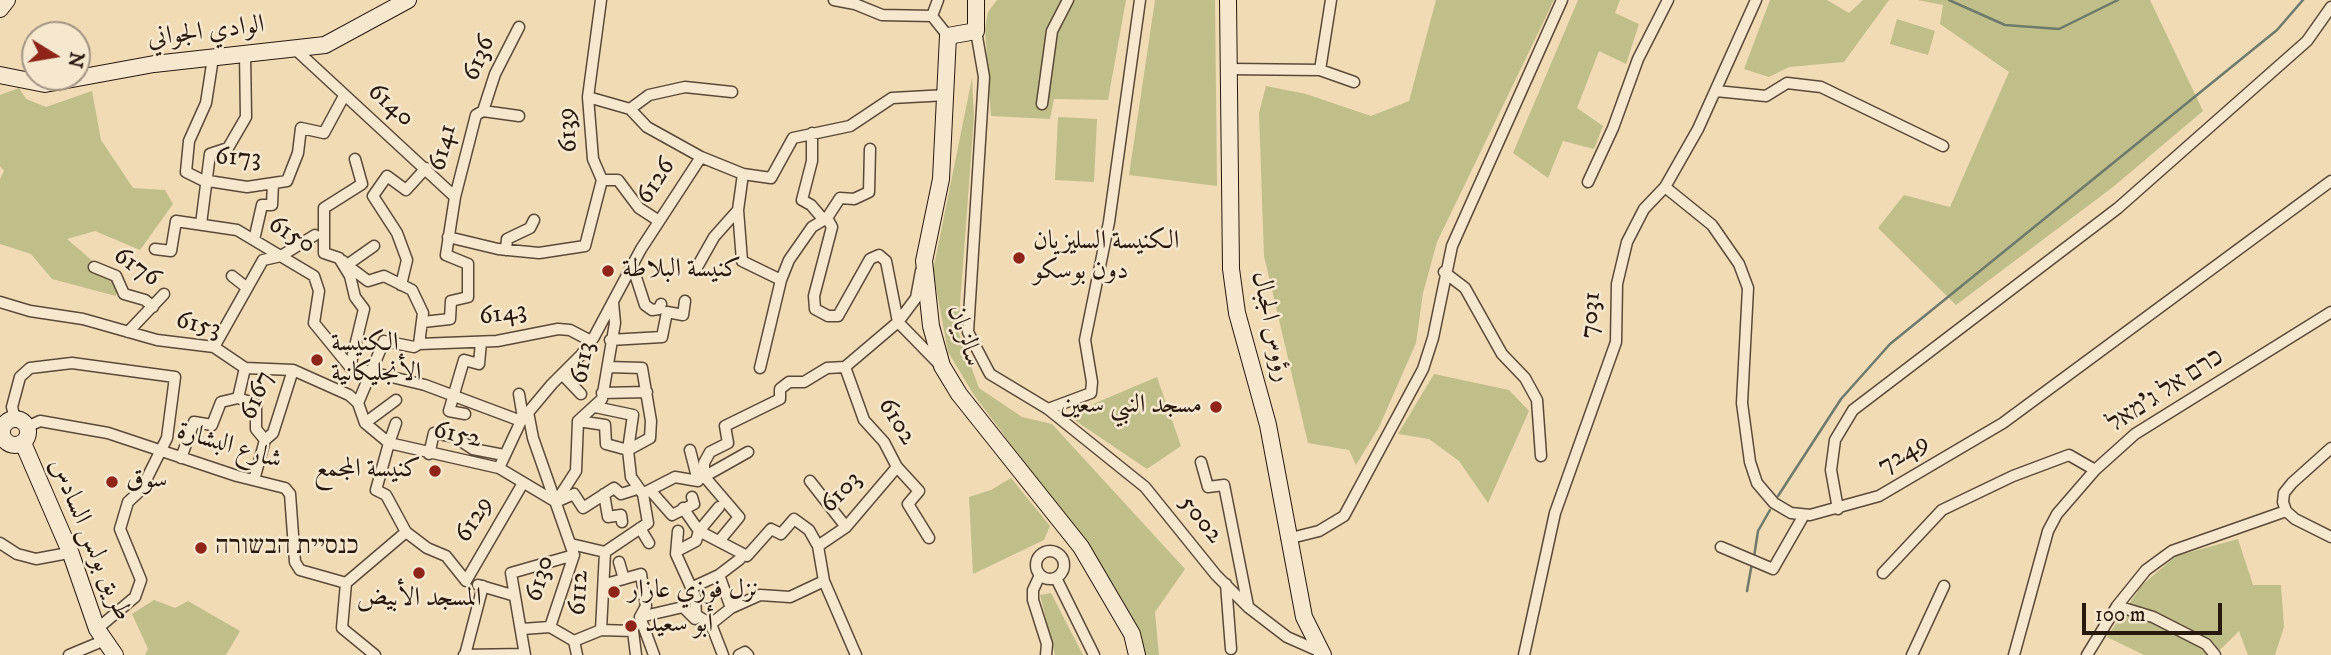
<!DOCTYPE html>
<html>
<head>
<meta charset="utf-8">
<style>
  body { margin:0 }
  #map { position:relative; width:2331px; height:655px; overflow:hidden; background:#f0dbb5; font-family:"IM FELL DW Pica",serif }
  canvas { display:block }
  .north { position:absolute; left:21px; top:21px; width:70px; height:70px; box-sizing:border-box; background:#f5e8cf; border:2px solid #a39582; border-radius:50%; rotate:101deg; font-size:19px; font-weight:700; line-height:28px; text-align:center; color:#29180e }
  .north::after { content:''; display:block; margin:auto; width:24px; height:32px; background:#8f2418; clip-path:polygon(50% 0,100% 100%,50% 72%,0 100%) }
  .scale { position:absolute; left:2082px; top:603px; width:140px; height:32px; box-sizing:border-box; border:4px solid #29180e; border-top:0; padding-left:9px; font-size:21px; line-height:24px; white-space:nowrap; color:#29180e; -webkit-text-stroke:5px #f5e8cf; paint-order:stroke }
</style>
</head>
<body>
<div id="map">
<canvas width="2331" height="655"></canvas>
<div class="north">N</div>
<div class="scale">100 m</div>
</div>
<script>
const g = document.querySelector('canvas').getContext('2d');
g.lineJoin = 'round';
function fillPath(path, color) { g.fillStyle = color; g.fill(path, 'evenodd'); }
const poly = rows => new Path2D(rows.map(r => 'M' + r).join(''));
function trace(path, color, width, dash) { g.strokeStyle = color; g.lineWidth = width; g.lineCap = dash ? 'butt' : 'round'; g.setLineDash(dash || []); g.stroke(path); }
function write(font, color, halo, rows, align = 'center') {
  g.font = font + ' "IM FELL DW Pica",Amiri,"Frank Ruhl Libre",serif'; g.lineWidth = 5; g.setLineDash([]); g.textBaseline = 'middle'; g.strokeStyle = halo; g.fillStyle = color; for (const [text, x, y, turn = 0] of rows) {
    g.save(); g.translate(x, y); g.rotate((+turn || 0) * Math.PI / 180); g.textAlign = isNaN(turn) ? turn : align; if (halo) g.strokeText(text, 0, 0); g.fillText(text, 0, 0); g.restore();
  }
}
fillPath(poly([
  [997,0,1126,0,1108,100,1054,99,1050,119,991,116,985,28,988,12],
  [1155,0,1215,0,1217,186,1129,175],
  [1436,0,1554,0,1437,242,1423,293,1416,343,1379,427,1356,465,1349,450,1308,443,1264,256,1259,113,1266,86,1306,94,1371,116,1409,101],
  [1578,0,1620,0,1615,13,1639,24,1626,64,1599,51,1577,108,1603,126,1594,149,1563,141,1548,178,1513,153],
  [1770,0,1827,0,1849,13,1863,0,1889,0,1844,62,1789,67,1769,77,1744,69],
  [1918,0,2150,0,2203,111,2113,187,1956,305,1878,228,1904,195,1950,207,2009,72,1940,24,1943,5],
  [1897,19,1935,31,1928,55,1890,44],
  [972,78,974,117,958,331,979,388,1022,417,1052,424,1185,569,1155,612,1159,655,1144,655,1139,629,1091,551,974,395,948,352,933,271],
  [19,88,26,99,46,107,92,91,101,140,133,188,165,190,173,204,140,250,95,231,67,239,117,282,116,296,52,279,31,254,0,244,0,179,4,171,0,166,0,95],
  [1058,117,1097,119,1094,182,1055,180],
  [1434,374,1509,390,1529,411,1488,503,1459,461,1429,439,1398,434],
  [1157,377,1181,446,1147,469,1067,415],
  [1011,478,1050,526,1044,540,973,574,969,497,991,490],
  [2238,539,2253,585,2281,585,2284,627,2275,655,2248,655,2239,631,2215,655,2144,655,2107,637,2142,585,2176,556],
  [1051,593,1083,655,1055,655,1040,595],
  [154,600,175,608,188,601,240,631,226,655,145,655,148,649,132,614]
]), '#c0be89');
trace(poly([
  [1949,0,2005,25,2059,29,2118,0],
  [1778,496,1841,399,1890,344,2277,30,2303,0],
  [1754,557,1758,531,1770,510],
  [1747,591,1752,563]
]), '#6d7a6c', 2.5);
const street = poly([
  [601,0,588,97,593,159,602,180],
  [834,0,855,4,882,15,932,16,948,36],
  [932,16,938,0],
  [976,31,984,77,968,332,990,374,1048,409,1091,393,1092,382,1085,340,1109,222,1140,0],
  [295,49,455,197],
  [213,58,206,103,189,141,186,172,202,180,247,187,287,181,298,153,301,128,324,133,344,96],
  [1230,69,1320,70,1354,82],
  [1320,70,1331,0],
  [1716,91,1766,96,1787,83,1821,87,1943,146],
  [588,97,630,109,647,127,701,157,743,174,771,178,793,138,850,126,892,98,947,95],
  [1042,104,1052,31,1068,0],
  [630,109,649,95,685,87,732,92],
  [483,111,495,74,519,27],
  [812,133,812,161,802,200,811,205,823,219],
  [602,180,618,180,639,208,659,221],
  [1588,182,1613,128,1638,59,1668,0],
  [1665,187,1712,225,1739,264,1748,288,1742,403,1750,462,1757,483,1774,503,1791,513,1810,515,1879,496,2003,423,2331,181],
  [738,210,742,261,781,280],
  [827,218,840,198,854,199,869,192,870,149],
  [201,224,210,154,228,148,246,117,245,53],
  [448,237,498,249,539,253,585,246,602,180],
  [254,240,262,205,272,205,273,183],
  [155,249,171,251,176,221,237,230,314,276,319,291,314,323,350,367,425,385,521,421],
  [506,250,507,239,530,228,534,220],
  [343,261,347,265,374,246],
  [632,265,645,305,652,310,659,309,661,304],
  [348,266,368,281,384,276,412,290,423,313,419,344,414,347,384,341,358,403],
  [94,267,116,276,124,294,145,300,153,307],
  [696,269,714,237,738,210,743,174],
  [1444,272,1465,288,1502,354,1525,378,1537,400,1541,456],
  [232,276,246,287],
  [401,285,407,260,397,233,373,196,387,176,406,190,426,168],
  [0,302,30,311,83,319,157,340,214,347,245,368,293,370,349,395,358,403,365,423],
  [423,322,450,319,451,301,468,297,468,264,446,255,455,197,476,115,483,111,519,116],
  [128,332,164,294],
  [610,340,662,337,667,312,683,315,685,301],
  [419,344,497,341,558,329,570,330,591,341],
  [214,347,263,260,281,256,315,235],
  [464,360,449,411,465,414],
  [464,360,479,364,481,342],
  [350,367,364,309,355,297,350,276,339,258,324,253,324,208,362,184,355,159],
  [608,367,642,368,651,421,650,438,628,450],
  [845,367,864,420,884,442,897,467,919,491,908,504,929,538],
  [845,367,898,322,916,298,921,271],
  [760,368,781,280,789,260,812,227,827,218,832,227,814,296,815,309,828,316,838,316,870,259,879,255,886,261,898,322,939,364],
  [562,374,581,394],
  [602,393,647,392],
  [519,394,523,418],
  [238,398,245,368],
  [396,400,365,423,389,443,396,423],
  [595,407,633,415,628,450,631,477,643,494],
  [1048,409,1145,487,1216,575,1248,607,1287,637,1321,652],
  [528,412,533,438,574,555,550,627],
  [15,419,12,407,20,377,30,368,72,363,175,377,167,438,141,490,128,502,120,529,141,580,135,597,97,629],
  [578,421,605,425,606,444,628,450],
  [27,427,40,421,108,433,237,476,285,488,290,494,295,562,300,570,346,583,342,628,375,655],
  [2331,448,2292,483,2284,493,2283,502,2286,511,2295,519,2331,537],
  [690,450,698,481],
  [429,454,434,433,455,437,473,449,504,455],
  [181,458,194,422,212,425,221,402,238,398,256,404,256,429,265,440],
  [1201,462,1208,487,1224,485,1248,606],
  [499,468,521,421,552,384,581,355,594,337,641,249,701,157],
  [700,479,748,452],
  [254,480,265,440,273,433,293,370],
  [810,481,846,527],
  [650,490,672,515,694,504,692,497],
  [646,492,675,477,698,481],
  [604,494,608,517,621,515,622,522],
  [556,502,576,471,578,421,602,399,615,323,613,303],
  [556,502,574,494,583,508,614,488,621,494,637,489],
  [683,508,699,531,747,556,771,529,781,534,794,519,809,530,818,546,824,581],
  [1838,509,1831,470,1835,440,1853,410,2118,208,2307,41,2331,7],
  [640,528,649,543],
  [678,531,676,554,695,596,696,615],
  [1287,539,1319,531,1344,516,1423,369,1433,338,1452,246,1562,0],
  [720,540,739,517,704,476,704,463,710,452,728,443,725,426,780,399,780,389,789,382,804,382,827,368,845,367],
  [0,543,17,554,36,559,63,554],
  [571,544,605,552],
  [818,546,846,527,897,467],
  [1721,547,1773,569,1804,515],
  '1036 565a14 14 0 1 1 28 0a14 14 0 1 1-28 0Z',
  [677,551,696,541,699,531,719,507],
  [605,552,648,523,643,494],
  [619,562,624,579],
  [1883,573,1942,510,2013,476,2069,455,2095,470],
  [719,575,731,608],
  [1040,575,1033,590,1033,600,1047,644,1046,655],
  [1056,578,1094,655],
  [466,581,446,556,427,548,406,532,386,495,376,490,389,443,499,468,556,502],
  [466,581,523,483],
  [346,583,406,532],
  [606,584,641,574,646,606,640,617,683,607,695,619,696,615,711,624],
  [1226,584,1231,649],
  [478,585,512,595],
  [691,588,719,575,740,559],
  [2117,606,2153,617,2206,644,2215,655],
  [640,617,654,655],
  [711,624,731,608,760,595,790,597,824,581,856,655],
  [711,624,723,655],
  [522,629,550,627,574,641],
  [601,630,605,552],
  [574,641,601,630,633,631,636,655],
  [574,641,577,655],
  [69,655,105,640],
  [464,655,524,654],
  [465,655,483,586],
  [525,655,511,573,574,555],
  [739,655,745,652,748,655],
  [1524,655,1555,513,1616,342,1617,284,1627,242,1644,209,1665,187,1698,129,1756,0],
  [1912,655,1944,586],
  [2014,655,2048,531,2057,514,2095,470,2135,434,2331,312],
  [2087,655,2117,606,2146,570,2172,551,2286,511]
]);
const secondary = poly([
  [976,0,976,31,948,36,941,179,924,261,931,326,942,366,959,394,1081,547,1132,634,1137,655],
  [1228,0,1231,269,1237,313,1268,425,1304,617,1323,655],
  [0,9,7,0],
  [0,75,45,84,154,64,325,45,408,0],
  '2 432a13 13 0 1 1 26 0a13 13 0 1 1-26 0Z',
  [23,443,71,554,97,629,115,655]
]);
trace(street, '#5b4938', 13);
trace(secondary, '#29180e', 18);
trace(street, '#f5e8cf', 10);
trace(secondary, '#f5e8cf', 16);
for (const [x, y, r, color] of [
  [1019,258,7,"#8f2418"],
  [608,271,7,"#8f2418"],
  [317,360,7,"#8f2418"],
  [1216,407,7,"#8f2418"],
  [435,471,7,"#8f2418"],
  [112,482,7,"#8f2418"],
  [201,548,7,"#8f2418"],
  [419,573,7,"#8f2418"],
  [614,592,7,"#8f2418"],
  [631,626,7,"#8f2418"]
]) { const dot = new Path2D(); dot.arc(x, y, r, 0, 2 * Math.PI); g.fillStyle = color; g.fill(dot); trace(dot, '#f5e8cf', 2.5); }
write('26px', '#29180e', '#f5e8cf', [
  ["الوادي الجواني",206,33,-7],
  ["6136",480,59,-67],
  ["6140",390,106,41],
  ["6139",569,130,-95],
  ["6141",444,148,-76],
  ["6173",238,159,2],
  ["6126",657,182,-57],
  ["6150",291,236,31],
  ["6176",136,268,34],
  ["6143",503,315,-9],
  ["7031",1592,315,-86],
  ["6153",198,326,13],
  ["رؤوس الجبال",1270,327,78],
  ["سالزيان",963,336,72],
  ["6113",584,363,-80],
  ["כרם אל ג'מאל",2166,392,-33],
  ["6167",258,396,-68],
  ["6102",896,422,58],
  ["6152",457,436,12],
  ["شارع البشارة",229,447,17],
  ["7249",1904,455,-31],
  ["6103",842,493,-47],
  ["6129",475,520,-59],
  ["5002",1200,520,51],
  ["طريق بولس السادس",89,540,67],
  ["6130",541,579,-74],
  ["6112",580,593,-87]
]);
write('26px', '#29180e', '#f5e8cf', [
  ["الكنيسة السليزيان",1033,243],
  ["دون بوسكو",1033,273],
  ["كنيسة البلاطة",622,271],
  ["الكنيسة",331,345],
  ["الأنجليكانية",331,375],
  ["مسجد النبي سعين",1202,407,"right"],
  ["كنيسة المجمع",421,471,"right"],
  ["سوق",126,482],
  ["כנסיית הבשורה",215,548],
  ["نزل فوزي عازار",628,592],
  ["المسجد الأبيض",419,600,"center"],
  ["أبو سعيد",645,626]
], 'left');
</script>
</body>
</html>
